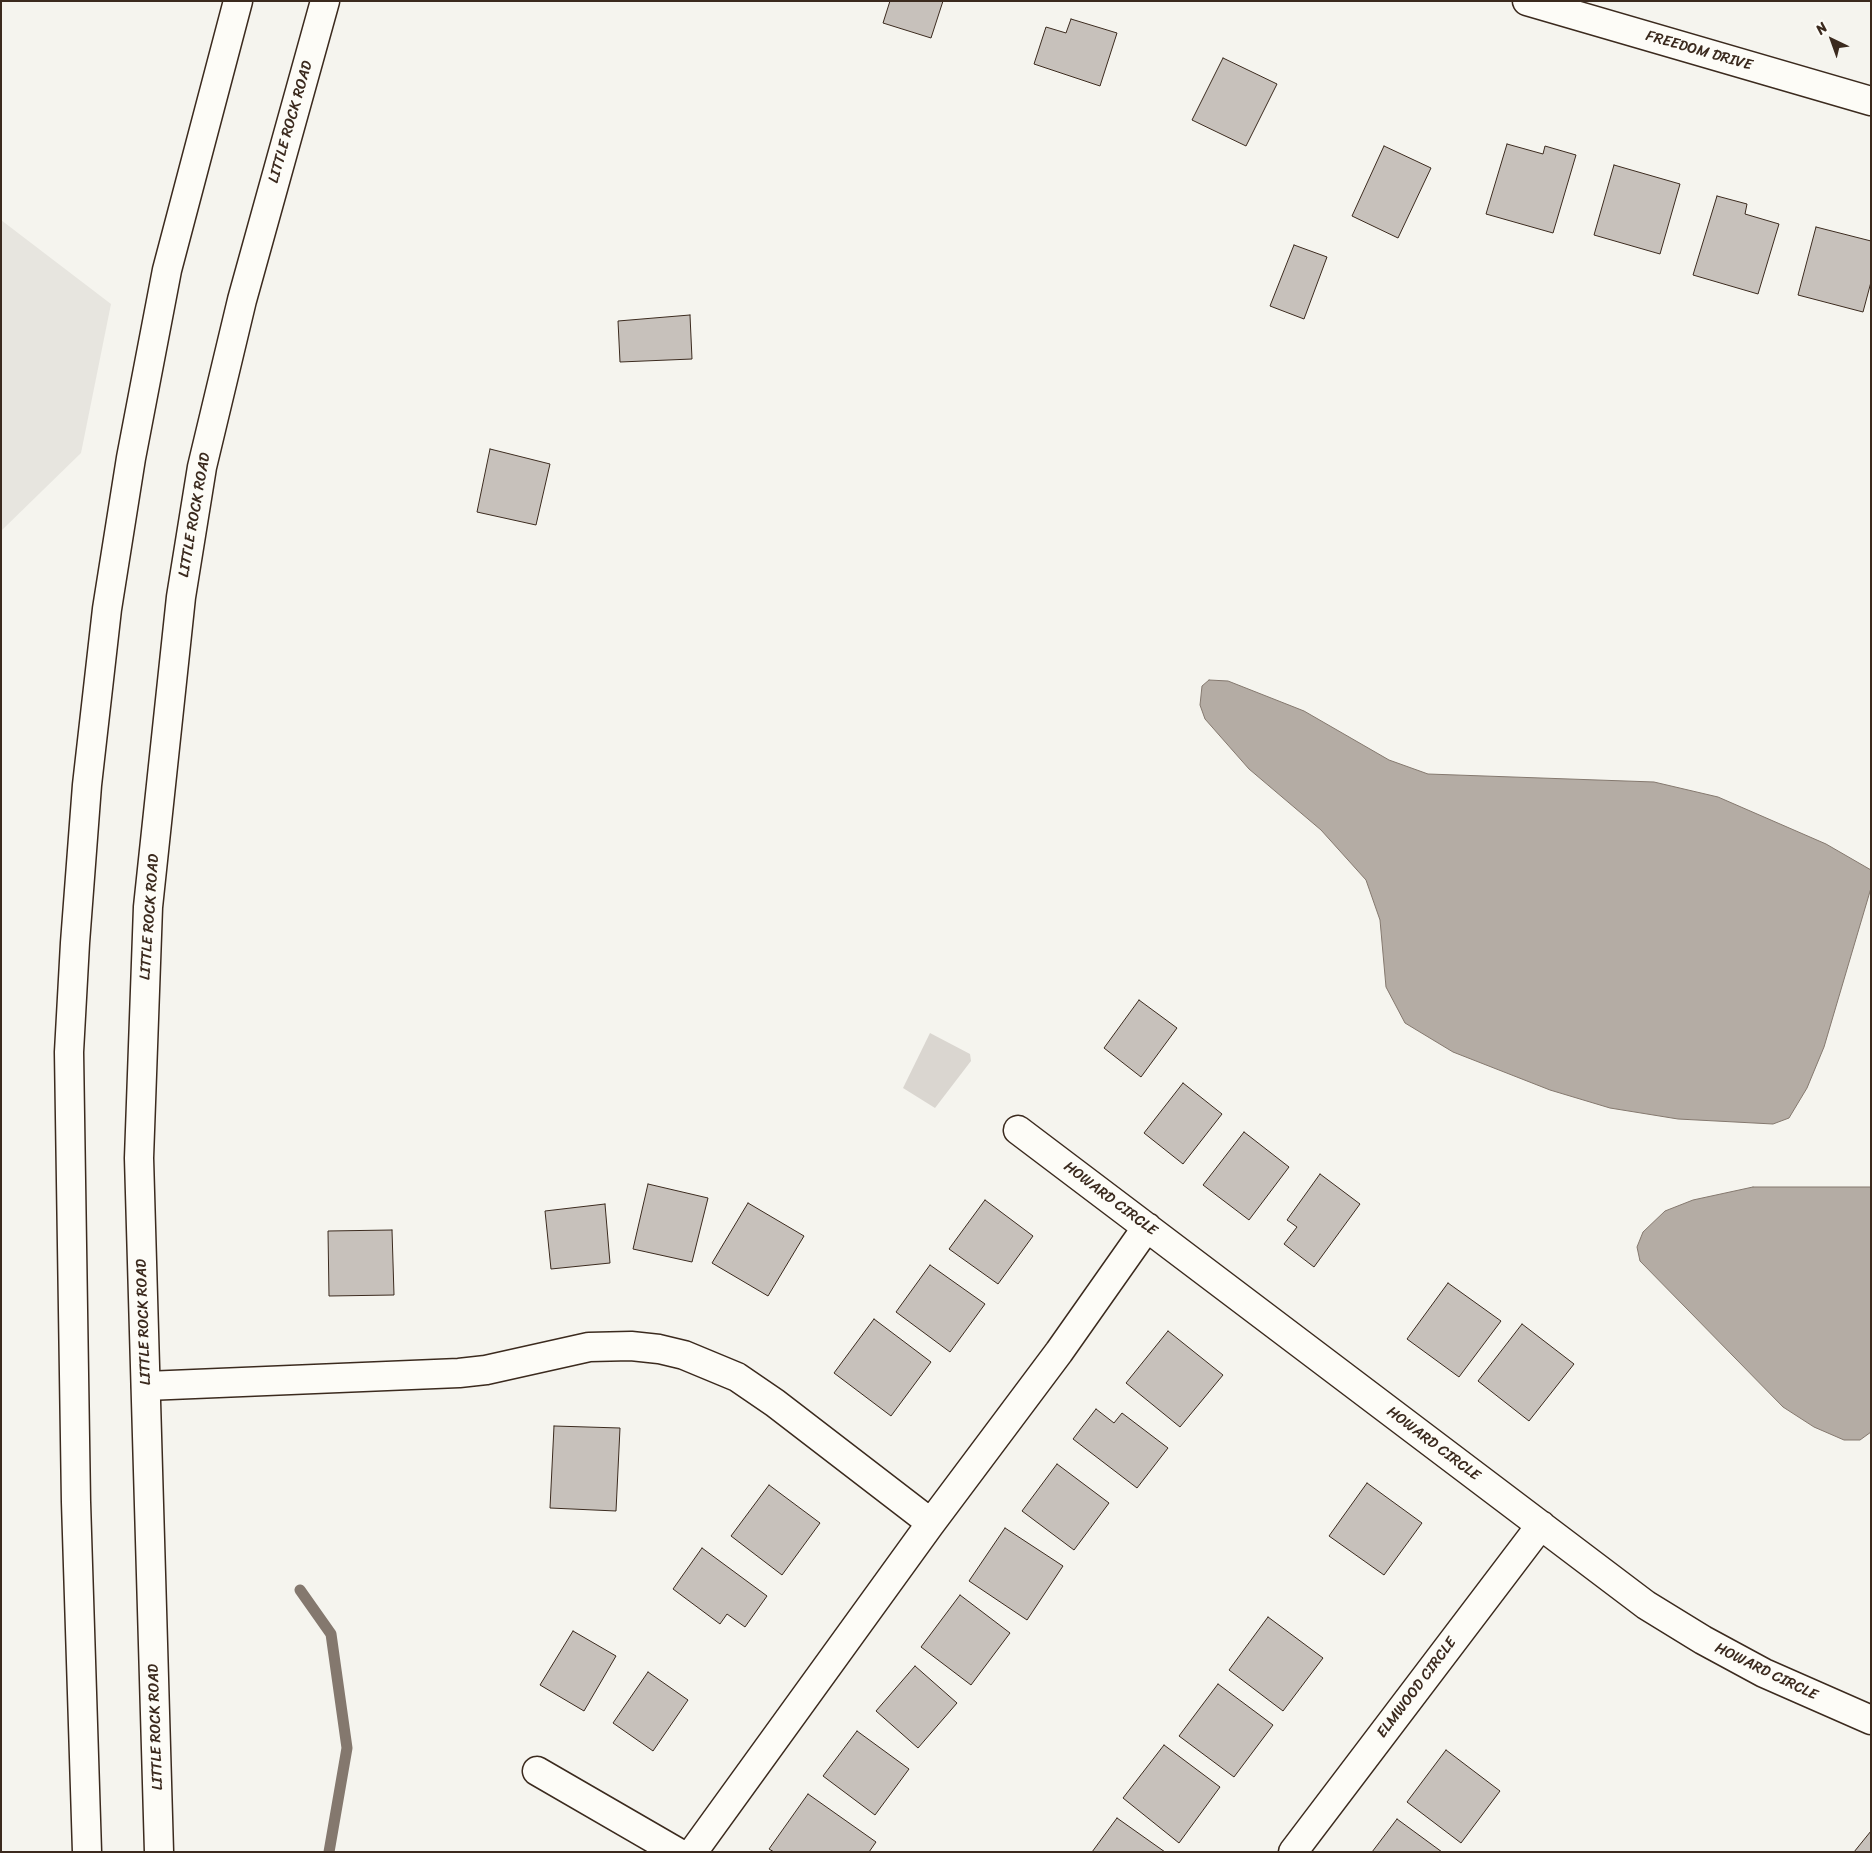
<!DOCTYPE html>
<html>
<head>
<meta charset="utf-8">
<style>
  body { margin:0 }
  #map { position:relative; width:1872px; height:1853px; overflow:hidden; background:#f5f4ee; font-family:Sriracha,sans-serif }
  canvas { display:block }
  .frame { position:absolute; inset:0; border:2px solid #3b2a1e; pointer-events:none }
  .north { position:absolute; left:1807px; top:15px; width:50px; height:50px; -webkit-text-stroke:4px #fdfcf7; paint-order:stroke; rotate:318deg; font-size:14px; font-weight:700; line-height:20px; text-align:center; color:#3b2a1e }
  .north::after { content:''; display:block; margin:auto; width:18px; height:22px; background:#3b2a1e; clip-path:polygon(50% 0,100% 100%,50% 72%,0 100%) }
</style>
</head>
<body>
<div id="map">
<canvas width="1872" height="1853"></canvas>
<div class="frame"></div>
<div class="north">N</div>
</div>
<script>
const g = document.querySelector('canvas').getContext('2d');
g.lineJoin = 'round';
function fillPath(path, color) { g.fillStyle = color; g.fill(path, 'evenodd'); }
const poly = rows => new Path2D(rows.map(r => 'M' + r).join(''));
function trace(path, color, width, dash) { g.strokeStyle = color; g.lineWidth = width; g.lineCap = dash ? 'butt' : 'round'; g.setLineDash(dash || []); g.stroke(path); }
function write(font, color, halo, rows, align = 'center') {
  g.font = font + ' Sriracha,sans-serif'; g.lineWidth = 4; g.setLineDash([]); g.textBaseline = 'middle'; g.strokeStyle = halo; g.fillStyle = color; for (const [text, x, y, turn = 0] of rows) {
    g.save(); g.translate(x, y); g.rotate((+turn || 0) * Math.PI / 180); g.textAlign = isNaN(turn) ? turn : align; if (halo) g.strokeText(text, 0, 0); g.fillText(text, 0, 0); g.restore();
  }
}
fillPath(poly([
  [1,220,111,304,81,453,1,531]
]), '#e7e5df');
fillPath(poly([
  [930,1033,970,1054,971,1061,935,1108,903,1088]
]), '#dad6d0');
const water = poly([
  [1209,680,1228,681,1304,711,1389,760,1428,774,1654,782,1718,797,1826,844,1871,870,1871,888,1824,1047,1807,1088,1789,1118,1773,1124,1678,1119,1610,1108,1550,1090,1453,1052,1405,1023,1386,987,1380,920,1366,880,1321,830,1249,769,1205,719,1200,705,1202,686,1209,680],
  [1753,1187,1871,1187,1871,1432,1860,1440,1844,1440,1814,1427,1783,1407,1640,1261,1637,1247,1643,1232,1665,1211,1693,1200,1753,1187]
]);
fillPath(water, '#b4aca4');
trace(water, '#84786e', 1);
trace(poly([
  [300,1590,331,1634,347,1748,329,1852]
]), '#84786e', 11);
const building = poly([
  [890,1,943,1,931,38,883,23,890,1],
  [1071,19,1117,33,1100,86,1034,64,1046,27,1066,33,1071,19],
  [1223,58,1277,84,1246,146,1192,120,1223,58],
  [1507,144,1543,154,1545,146,1576,155,1553,233,1486,214,1507,144],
  [1384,146,1431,168,1398,238,1352,216,1384,146],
  [1614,165,1680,184,1660,254,1594,235,1614,165],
  [1717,196,1747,204,1745,214,1779,224,1758,294,1693,275,1717,196],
  [1816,227,1871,241,1871,282,1863,312,1798,295,1816,227],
  [1294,245,1327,257,1304,319,1270,306,1294,245],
  [690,315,692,359,620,362,618,321,690,315],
  [490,449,550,464,536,525,477,512,490,449],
  [1139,1000,1177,1028,1141,1077,1104,1048,1139,1000],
  [1183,1083,1222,1114,1183,1164,1144,1133,1183,1083],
  [1244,1132,1289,1167,1249,1220,1203,1185,1244,1132],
  [1320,1174,1360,1204,1314,1267,1284,1244,1297,1227,1287,1220,1320,1174],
  [648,1184,708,1198,692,1262,633,1249,648,1184],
  [985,1200,1033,1236,998,1284,949,1249,985,1200],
  [748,1203,804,1236,768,1296,712,1263,748,1203],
  [605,1204,610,1263,551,1269,545,1211,605,1204],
  [392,1230,394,1295,329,1296,328,1231,392,1230],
  [930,1265,985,1304,950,1352,896,1312,930,1265],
  [1448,1283,1501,1321,1459,1377,1407,1339,1448,1283],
  [874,1319,931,1362,891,1416,834,1373,874,1319],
  [1522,1324,1574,1364,1529,1421,1478,1381,1522,1324],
  [1168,1331,1223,1375,1180,1427,1126,1383,1168,1331],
  [1096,1409,1114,1423,1122,1413,1168,1448,1137,1488,1073,1439,1096,1409],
  [554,1426,620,1428,616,1511,550,1508,554,1426],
  [1057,1464,1109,1503,1074,1550,1022,1511,1057,1464],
  [1367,1483,1422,1523,1384,1575,1329,1536,1367,1483],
  [769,1485,820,1523,782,1575,731,1536,769,1485],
  [1005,1528,1063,1566,1027,1620,969,1581,1005,1528],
  [702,1548,767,1596,745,1627,727,1614,720,1624,673,1589,702,1548],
  [960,1595,1010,1633,971,1685,921,1647,960,1595],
  [1268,1617,1323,1658,1283,1711,1229,1670,1268,1617],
  [573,1631,616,1656,584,1711,540,1685,573,1631],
  [915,1666,957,1703,918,1748,876,1711,915,1666],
  [648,1672,688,1700,653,1751,613,1723,648,1672],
  [1218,1684,1273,1725,1234,1777,1179,1736,1218,1684],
  [857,1731,909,1769,875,1815,823,1776,857,1731],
  [1164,1745,1220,1787,1179,1843,1123,1798,1164,1745],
  [1446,1750,1500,1791,1461,1843,1407,1802,1446,1750],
  [808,1794,876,1842,869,1852,774,1852,769,1849,808,1794],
  [1117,1818,1165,1852,1092,1852,1117,1818],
  [1397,1819,1442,1852,1372,1852,1397,1819],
  [1871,1831,1871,1852,1854,1852,1871,1831]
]);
fillPath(building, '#c7c1bb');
trace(building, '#3b2a1e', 1);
const minor = poly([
  [1018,1130,1646,1605,1703,1640,1764,1673,1871,1720],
  [146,1386,459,1373,486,1370,589,1347,631,1346,659,1349,684,1355,737,1377,775,1403,931,1523,1059,1352,1147,1227],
  [537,1771,677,1852],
  [693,1852,931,1523],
  [1293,1852,1541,1525]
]);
const major = poly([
  [1527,1,1871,101],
  [87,1852,76,1502,69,1052,75,943,87,785,107,609,131,458,167,270,238,1],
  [159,1852,139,1158,148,907,181,597,202,467,242,300,325,1]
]);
trace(minor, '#3b2a1e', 31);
trace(major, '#3b2a1e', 31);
trace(minor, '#fdfcf7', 28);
trace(major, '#fdfcf7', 28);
write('15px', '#3b2a1e', '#fdfcf7', [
  ["FREEDOM DRIVE",1699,51,16],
  ["LITTLE ROCK ROAD",291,122,-74],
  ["LITTLE ROCK ROAD",195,515,-80],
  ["LITTLE ROCK ROAD",150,917,-86],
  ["HOWARD CIRCLE",1110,1199,37],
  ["LITTLE ROCK ROAD",144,1322,-92],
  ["HOWARD CIRCLE",1433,1444,37],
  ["HOWARD CIRCLE",1766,1672,26],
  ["ELMWOOD CIRCLE",1417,1688,-53],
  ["LITTLE ROCK ROAD",156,1727,-92]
]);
</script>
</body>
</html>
